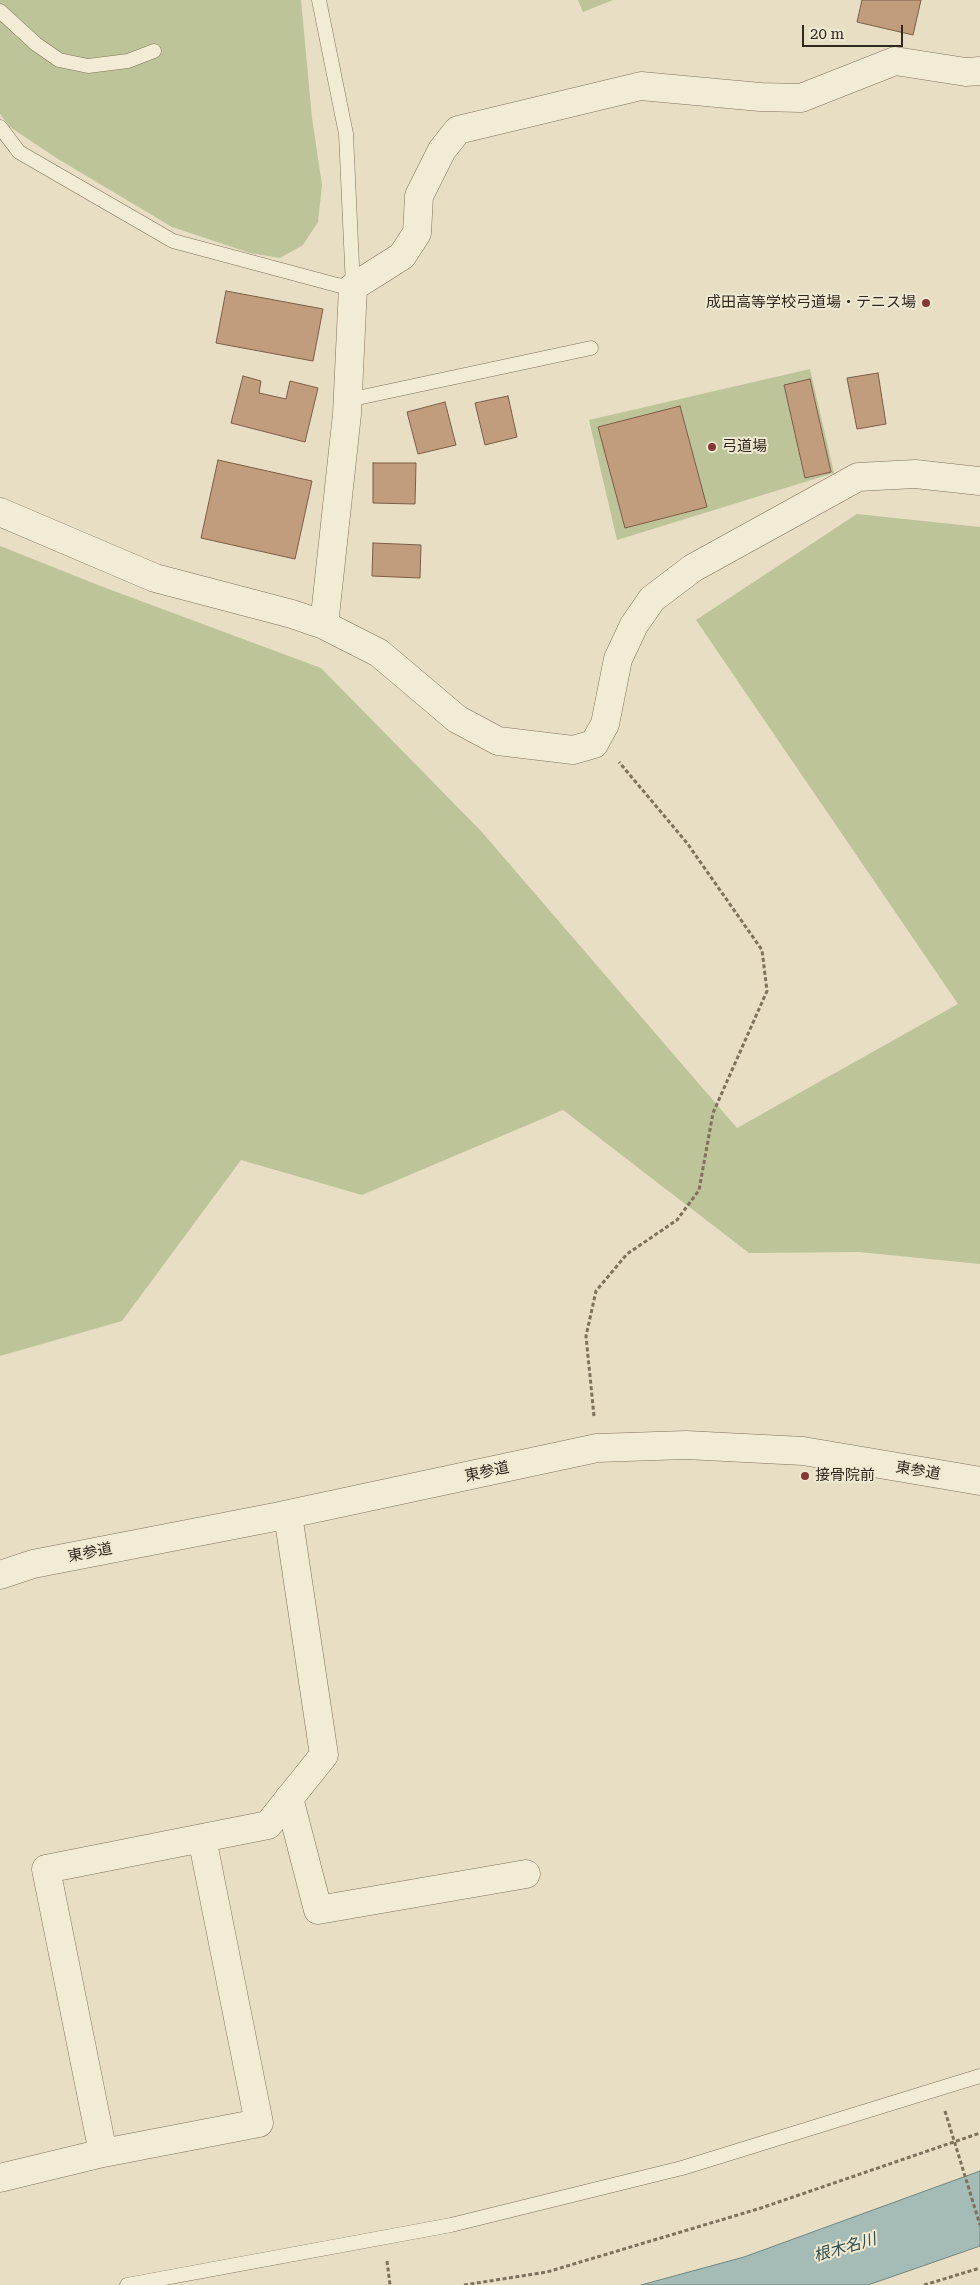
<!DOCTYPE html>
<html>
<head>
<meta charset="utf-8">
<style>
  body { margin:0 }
  #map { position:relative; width:980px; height:2285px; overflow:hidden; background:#e7dec3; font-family:"Roboto Serif",serif }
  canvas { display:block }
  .scale { position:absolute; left:802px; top:25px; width:101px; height:22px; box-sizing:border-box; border:2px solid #31281e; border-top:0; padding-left:6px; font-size:15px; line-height:18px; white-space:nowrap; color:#31281e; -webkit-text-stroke:4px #f0e9d2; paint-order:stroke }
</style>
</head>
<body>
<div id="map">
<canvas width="980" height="2285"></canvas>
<div class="scale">20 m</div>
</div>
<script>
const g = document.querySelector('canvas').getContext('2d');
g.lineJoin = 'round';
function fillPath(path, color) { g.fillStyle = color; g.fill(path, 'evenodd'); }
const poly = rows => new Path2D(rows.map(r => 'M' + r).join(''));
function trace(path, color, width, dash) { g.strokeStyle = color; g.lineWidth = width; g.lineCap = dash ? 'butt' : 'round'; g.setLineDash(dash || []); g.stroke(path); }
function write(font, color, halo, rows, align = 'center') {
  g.font = font + ' "Roboto Serif","Noto Sans JP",serif'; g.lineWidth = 4; g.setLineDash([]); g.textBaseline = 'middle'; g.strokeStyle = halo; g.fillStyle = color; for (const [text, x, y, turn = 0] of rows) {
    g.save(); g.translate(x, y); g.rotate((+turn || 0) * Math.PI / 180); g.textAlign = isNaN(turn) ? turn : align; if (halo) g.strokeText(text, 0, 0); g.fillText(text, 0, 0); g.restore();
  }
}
fillPath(poly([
  [0,0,301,0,312,118,322,185,318,222,303,245,280,258,250,253,172,227,58,159,10,127,0,114],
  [578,0,613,0,583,12],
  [810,369,834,473,617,540,589,420],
  [857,514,980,527,980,1264,859,1252,749,1253,563,1110,362,1195,241,1160,122,1321,0,1356,0,546,103,587,321,668,481,831,737,1128,958,1004,696,620]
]), '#bdc499');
const water = poly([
  [980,2171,980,2246,868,2285,641,2285,744,2257,980,2171]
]);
fillPath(water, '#a5bbb6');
trace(water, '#6d8882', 1);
const building = poly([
  [862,0,921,0,913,35,857,22,862,0],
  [226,291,323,309,313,361,216,343,226,291],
  [878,373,886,424,857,429,847,378,878,373],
  [243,376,261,381,259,393,286,399,290,381,318,388,305,442,231,423,243,376],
  [810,379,831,472,805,478,784,385,810,379],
  [508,396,517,437,485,445,475,403,508,396],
  [445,402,456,445,418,454,407,412,445,402],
  [680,406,707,507,625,528,598,427,680,406],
  [218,460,312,481,295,559,201,538,218,460],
  [373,463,416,463,415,504,373,503,373,463],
  [373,543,421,545,420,578,372,576,373,543]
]);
fillPath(building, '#c19d7e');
trace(building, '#7b5d45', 1);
const service = poly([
  [0,11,36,44,59,60,88,66,128,61,154,51],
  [0,127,19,152,173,241,337,285,353,287,346,134,319,0],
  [348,400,591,348],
  [127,2285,451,2225,682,2168,980,2076]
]);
const minor = poly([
  [0,512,155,578,292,614,324,625,347,414,353,287,402,256,417,233,419,196,442,150,458,130,641,86,760,97,801,98,895,61,966,72,980,71],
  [324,625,379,653,457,719,498,741,573,750,594,744,605,724,618,659,634,625,652,599,693,568,858,477,915,474,980,481],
  [0,1575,33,1564,275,1517,597,1448,686,1445,803,1451,980,1481],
  [289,1798,318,1910,526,1874],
  [103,2153,259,2123,202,1838],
  [0,2178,103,2153,46,1869,268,1825,324,1755,288,1515]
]);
trace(service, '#7f715c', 15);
trace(minor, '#7f715c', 29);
trace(poly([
  [594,1416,586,1336,596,1291,627,1254,677,1220,699,1190,713,1113,767,991,762,950,687,843,619,762],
  [945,2111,980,2225],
  [387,2261,390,2285],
  [464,2285,547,2272,761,2208,980,2133],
  [924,2285,980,2268]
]), '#7f715c', 3, [4, 2.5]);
trace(service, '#f3ecd5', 14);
trace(minor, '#f3ecd5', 28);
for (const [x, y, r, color] of [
  [926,303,5,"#863834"],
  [712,447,5,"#863834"],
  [805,1476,5,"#863834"]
]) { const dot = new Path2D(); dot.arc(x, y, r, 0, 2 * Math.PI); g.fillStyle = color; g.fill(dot); trace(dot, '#f0e9d2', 2); }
write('15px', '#31281e', '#f0e9d2', [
  ["成田高等学校弓道場・テニス場",916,303,"right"],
  ["弓道場",722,447],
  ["接骨院前",815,1476]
], 'left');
write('15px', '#31281e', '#f0e9d2', [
  ["東参道",918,1471,10],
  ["東参道",487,1472,-12],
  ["東参道",90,1553,-11]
]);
write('italic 16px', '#304f4f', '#f0e9d2', [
  ["根木名川",845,2248,-16]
]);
</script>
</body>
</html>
